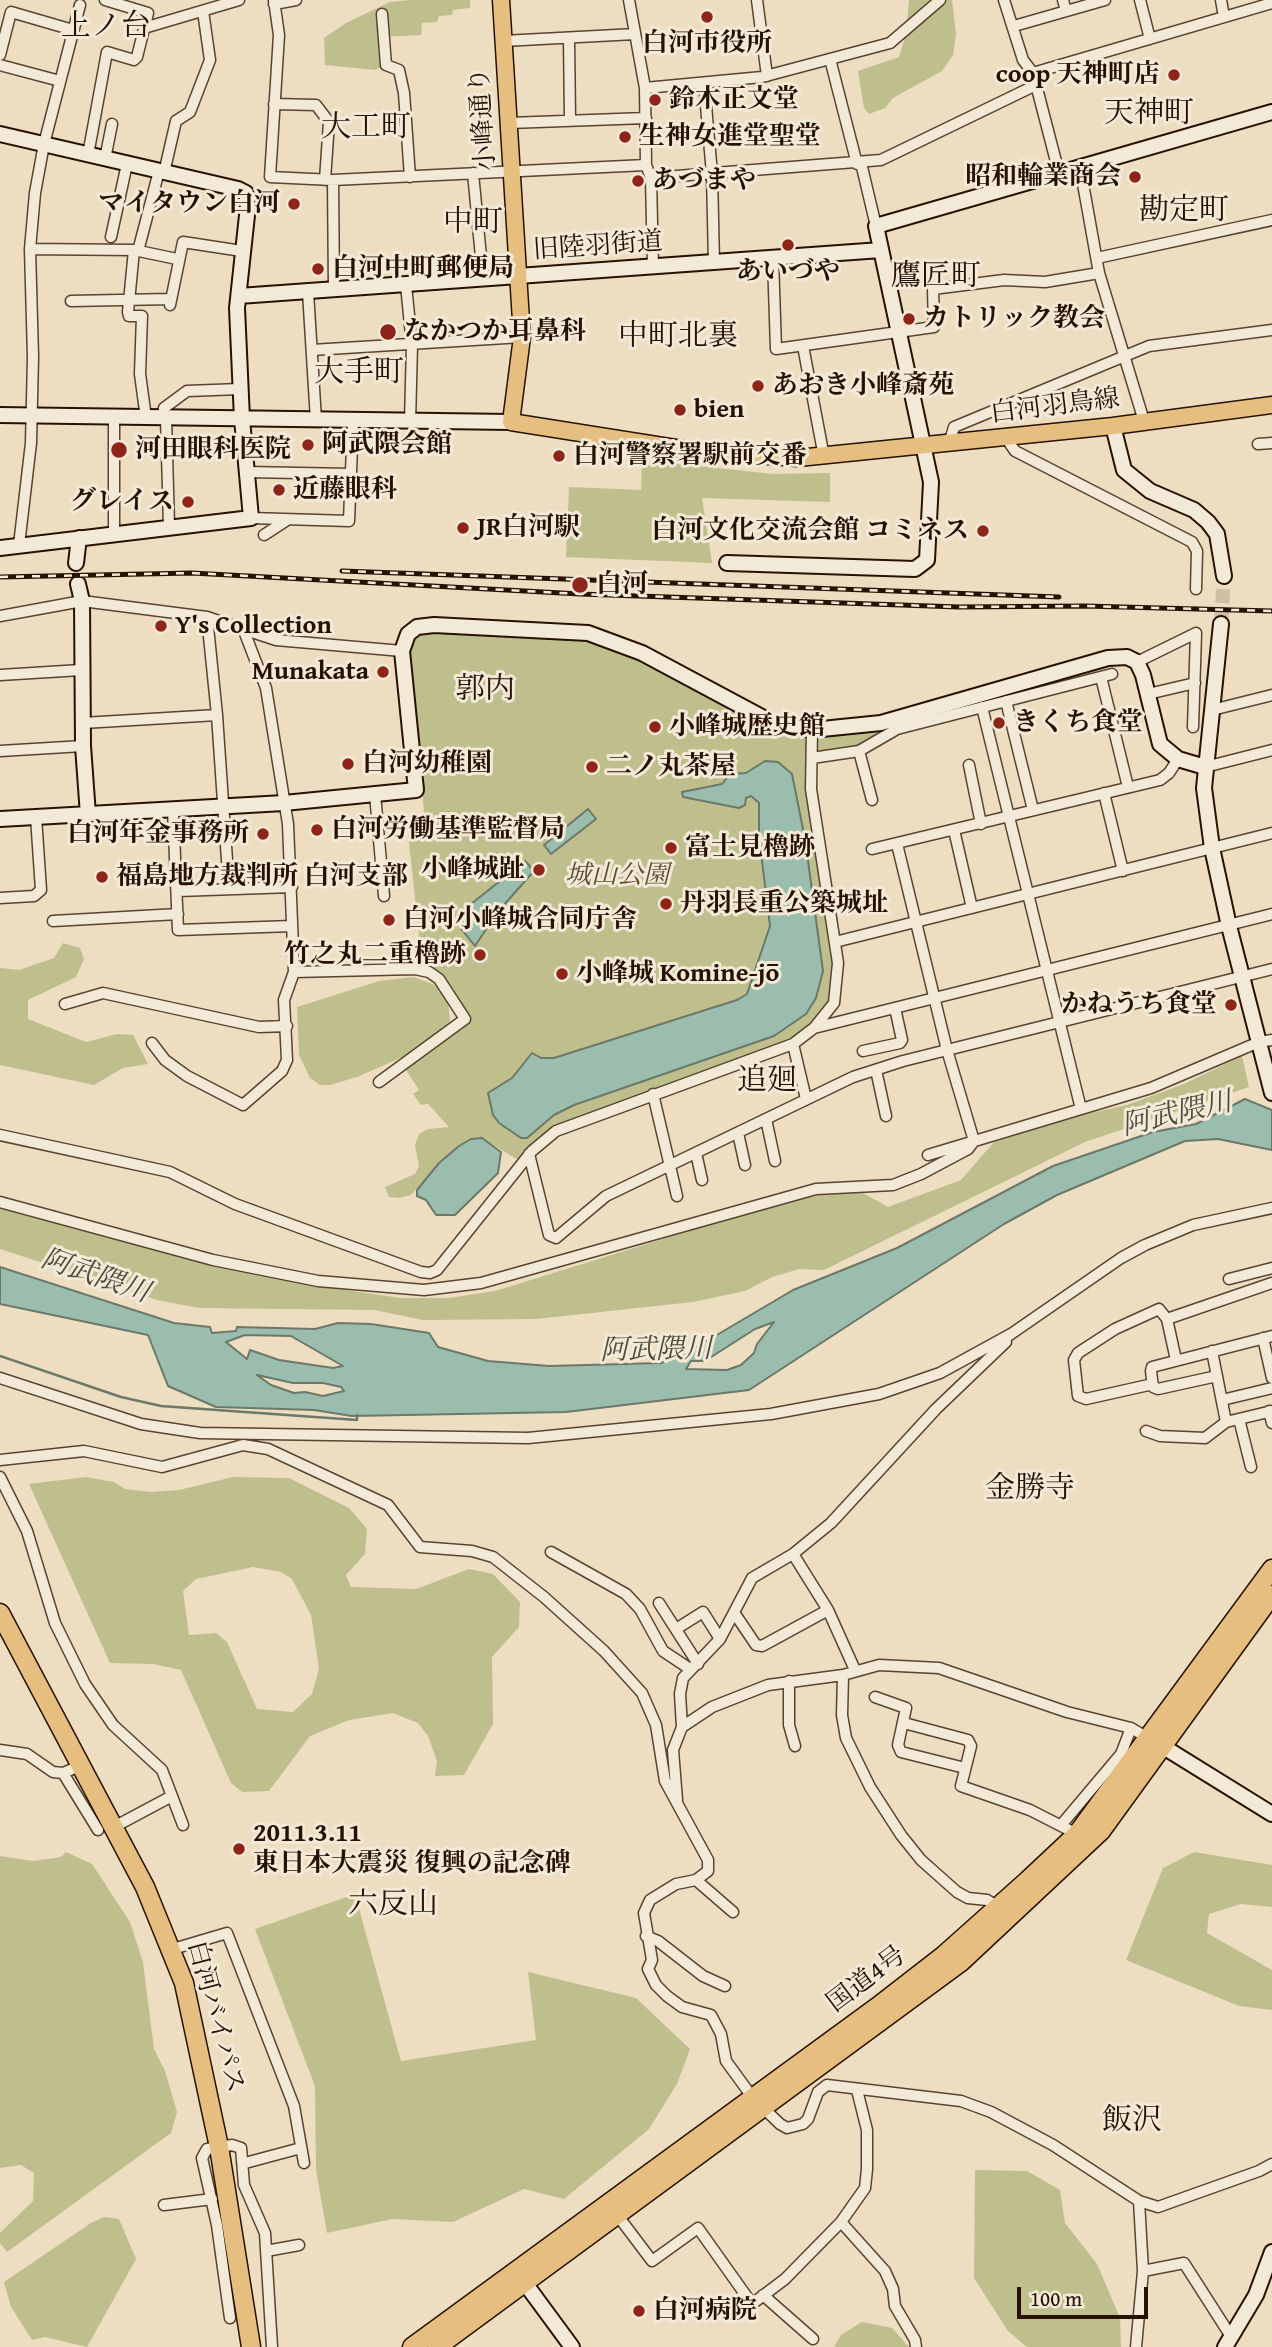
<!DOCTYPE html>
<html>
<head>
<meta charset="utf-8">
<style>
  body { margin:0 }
  #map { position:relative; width:1272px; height:2347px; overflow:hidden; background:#edddc1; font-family:"Gentium Book Plus",serif }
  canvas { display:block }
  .scale { position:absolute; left:1017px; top:2287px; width:131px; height:32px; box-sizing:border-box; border:4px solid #271100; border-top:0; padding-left:9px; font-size:21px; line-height:24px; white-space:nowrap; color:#271100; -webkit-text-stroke:5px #f3e9d7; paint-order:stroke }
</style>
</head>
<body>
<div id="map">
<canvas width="1272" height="2347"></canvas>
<div class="scale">100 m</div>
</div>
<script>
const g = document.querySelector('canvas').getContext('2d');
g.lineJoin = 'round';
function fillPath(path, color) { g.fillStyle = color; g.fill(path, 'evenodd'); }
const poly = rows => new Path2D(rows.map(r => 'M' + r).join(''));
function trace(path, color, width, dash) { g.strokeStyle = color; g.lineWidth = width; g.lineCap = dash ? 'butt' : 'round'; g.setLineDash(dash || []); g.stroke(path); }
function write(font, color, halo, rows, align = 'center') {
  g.font = font + ' "Gentium Book Plus","Noto Serif JP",serif'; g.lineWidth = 6; g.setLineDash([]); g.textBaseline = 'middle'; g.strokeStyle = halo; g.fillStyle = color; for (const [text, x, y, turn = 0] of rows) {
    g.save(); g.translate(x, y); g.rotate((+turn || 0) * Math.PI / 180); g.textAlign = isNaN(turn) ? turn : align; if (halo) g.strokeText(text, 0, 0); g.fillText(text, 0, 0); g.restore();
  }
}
fillPath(poly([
  [411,0,470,0,470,8,453,10,452,15,439,16,437,22,422,23,421,35,381,37,381,67,375,70,325,65,324,38,346,23,390,2],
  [909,0,952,0,956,34,953,55,942,71,893,98,885,108,869,114,864,108,858,71,899,57,906,34],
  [642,460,773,474,830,473,830,502,702,498,712,563,566,557,569,487,641,490],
  [436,629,585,637,614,645,805,733,810,740,835,964,831,1001,804,1032,787,1043,568,1121,553,1128,520,1161,485,1140,471,1139,440,1163,411,1195,399,1198,389,1197,385,1187,415,1174,419,1166,415,1145,419,1134,428,1129,449,1127,428,1104,421,1105,413,1094,419,1090,403,1065,468,1018,432,969,422,963,408,833,424,811,409,652,416,635],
  [878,728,879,734,855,749,816,756,815,738,819,736],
  [63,943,80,948,84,959,76,977,28,1000,28,1019,86,1042,117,1034,133,1035,148,1064,123,1068,94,1085,0,1065,0,968,19,970,54,958],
  [414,977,435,985,448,1002,450,1021,443,1030,414,1052,357,1077,330,1085,320,1085,310,1078,299,1055,297,1007,379,981],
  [1242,1056,1249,1087,1085,1142,824,1270,799,1269,772,1277,745,1291,693,1302,536,1319,423,1320,374,1310,199,1308,157,1300,0,1249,0,1206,167,1253,331,1288,401,1298,449,1298,495,1291,776,1204,854,1188,888,1207,961,1180,994,1142,1081,1115,1127,1105,1184,1084],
  [86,1477,114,1482,125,1489,151,1492,179,1490,233,1477,289,1478,349,1508,367,1529,365,1554,346,1575,351,1587,416,1589,469,1569,493,1574,520,1602,519,1627,492,1657,493,1724,464,1775,435,1776,437,1761,428,1736,418,1723,393,1713,349,1720,310,1736,269,1791,242,1792,231,1783,181,1670,153,1664,110,1663,29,1484],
  [253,1567,281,1572,292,1579,311,1615,319,1669,312,1694,293,1712,257,1709,227,1642,216,1633,189,1635,183,1591,196,1579],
  [66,1852,92,1864,130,1922,143,1962,154,2049,165,2071,177,2112,171,2133,7,2252,0,2243,0,2233,33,2201,34,2173,21,2165,0,2168,0,1856,33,1861,61,1857],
  [1194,1852,1272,1865,1272,1907,1241,1904,1209,1914,1207,1933,1272,1970,1272,2010,1239,2006,1126,1960,1163,1868],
  [355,1894,401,2061,536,2040,528,1972,636,1998,690,2049,677,2084,649,2129,564,2199,524,2189,453,2222,392,2219,327,2233,316,2170,315,2086,255,1929],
  [975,2170,1027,2171,1060,2190,1065,2223,1097,2264,1120,2318,1121,2347,1027,2347,1008,2331,974,2278],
  [104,2217,119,2219,136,2259,87,2347,45,2337,32,2340,11,2307,4,2282,91,2223],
  [862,2322,892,2328,909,2347,834,2347,841,2335]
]), '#bfbf8e');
const water = poly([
  [765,761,778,762,792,774,805,839,823,971,816,998,806,1014,774,1036,574,1105,554,1115,527,1138,521,1138,499,1123,493,1115,488,1093,512,1078,532,1053,541,1058,554,1058,737,1000,747,994,770,926,759,837,759,803,751,796,746,798,745,805,739,808,683,797,682,792,722,784,730,774,746,773,765,761],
  [588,809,596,819,551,854,544,845,588,809],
  [525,861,534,871,502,907,497,905,489,916,493,919,475,946,459,926,461,912,525,861],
  [1245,1099,1272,1110,1272,1150,1218,1139,1185,1141,1057,1195,1004,1224,749,1390,566,1412,352,1416,314,1410,216,1407,168,1386,148,1335,0,1304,0,1267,174,1323,210,1327,212,1333,236,1331,237,1327,315,1329,338,1323,371,1324,429,1333,438,1347,488,1361,549,1366,661,1363,688,1352,793,1290,897,1248,1053,1166,1153,1132,1196,1124,1245,1099],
  [774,1322,757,1344,754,1353,741,1365,727,1370,686,1369,691,1361,705,1361,755,1329,774,1322],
  [245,1335,291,1336,343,1366,333,1368,279,1360,250,1350,247,1359,226,1342,245,1335],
  [257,1375,293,1383,323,1383,341,1387,344,1391,323,1396,305,1392,294,1393,271,1385,257,1375],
  [482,1138,501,1152,498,1173,455,1215,436,1215,426,1200,417,1196,417,1190,439,1163,459,1146,471,1139,482,1138]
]);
fillPath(water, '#9abdad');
trace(water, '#6c7868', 2);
trace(poly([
  [0,1356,121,1397,161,1406,357,1420,357,1415]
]), '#6c7868', 2.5);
trace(poly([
  [1221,624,1224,576]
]), '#cfbea4', 14, [14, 7]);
const street = poly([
  [274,0,279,35,270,177,333,180,646,165],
  [629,0,645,88,646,165,651,178,653,268],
  [757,0,767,76],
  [1004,0,1023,60,1033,73,1059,173],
  [1063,0,1066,11],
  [1140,0,1150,39],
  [1221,0,1224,17],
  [274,4,296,0],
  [382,14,386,65,399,70,404,93,410,177],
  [1014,26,1105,0],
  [144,28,239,0],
  [569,38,570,120],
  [503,41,635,34],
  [0,55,11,12,73,30],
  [830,59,857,164],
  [0,65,60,81],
  [1033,73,1272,3],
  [704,83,712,174,714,264],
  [645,88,762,77,890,43,940,0],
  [274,104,316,105,329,122,325,180],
  [509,123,646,118],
  [88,155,107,52,134,60,137,57,148,13,105,0],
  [105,159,112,124],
  [861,163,876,226],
  [1080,167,1099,273,1144,421],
  [164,173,176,121,190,112,210,60,203,11],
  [473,173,483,278],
  [651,178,881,160,1036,85],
  [333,180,334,290],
  [111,237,127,164],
  [30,249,134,250,177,259],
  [134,250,128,312,129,316,142,316,140,374,146,418],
  [138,251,159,171],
  [1097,258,1272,220],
  [773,259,776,349,934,327,933,289,1004,280,1045,282,1099,273],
  [406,285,412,345,410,422],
  [308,292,316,420],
  [71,301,171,299],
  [170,305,183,242,242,251],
  [803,346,824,457],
  [312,350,522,337],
  [163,418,164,408,187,391,240,389],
  [166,418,169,526],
  [1006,438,1015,451,1192,542,1197,551,1196,589],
  [949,444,954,427,1149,346,1272,330],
  [1258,444,1272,443],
  [247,472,351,474],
  [251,518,349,521,353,422],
  [114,534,114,417],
  [264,535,287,520],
  [19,545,31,443,33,357,30,249,35,193,44,144,80,5],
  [0,616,82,601,207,617,276,640,402,651],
  [207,617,217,715,229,889],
  [1137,662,1196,633,1193,727],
  [0,675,81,670],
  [1101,677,1128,787],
  [1148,694,1195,683],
  [1006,701,1033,810],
  [982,707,1081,1109],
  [1212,710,1272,695],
  [83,723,217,715],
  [0,751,83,746],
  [859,751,872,800],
  [812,758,859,751,897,729,1112,674],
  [969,765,981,824],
  [1205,767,1272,750],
  [1104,793,1123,871],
  [375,794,384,896],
  [173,809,178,930,292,926],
  [954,830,972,908],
  [872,849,1160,780,1169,773,1178,759],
  [178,891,292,887],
  [0,898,34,896,41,890,36,817],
  [53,921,178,914],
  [835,942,1272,833],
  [294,972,415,969,429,972,439,979,465,1019,379,1082],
  [65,1004,103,993,259,1027,287,1026],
  [814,1028,1272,914],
  [152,1043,165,1060,187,1076,243,1105,282,1071,287,1060,284,1000,294,972,288,824,266,688,244,631],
  [793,1044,806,1099],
  [863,1051,900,1043,902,1040,895,1008],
  [876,1070,886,1116],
  [653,1094,677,1196],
  [766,1119,775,1161],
  [738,1133,745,1165],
  [0,1135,170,1172,235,1204,421,1272,430,1273,437,1270,532,1151,556,1131,793,1044,814,1028,834,1003,838,963,811,789,812,730],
  [696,1153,702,1180],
  [529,1154,549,1235,556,1238,606,1196,853,1077,903,1061,1272,969],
  [928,1155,1151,1088,1259,1042,1272,1040],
  [0,1202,213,1260,318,1281,424,1290,481,1283,816,1189,893,1185,921,1174,968,1149,974,1141,947,1050,897,844],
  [1229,1279,1272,1268],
  [1167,1319,1272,1283],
  [1263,1338,1272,1378],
  [1212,1351,1226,1422],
  [1217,1376,1158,1389,1153,1387,1151,1371,1152,1367,1272,1336],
  [0,1378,141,1424,200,1433,528,1438,771,1414,879,1394,940,1373,1011,1334,1121,1258,1145,1245,1193,1225,1272,1208],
  [1153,1384,1086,1399,1078,1396,1074,1360,1078,1353,1115,1329,1159,1309,1167,1319,1176,1360],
  [1222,1400,1272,1388],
  [1269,1411,1272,1423],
  [1239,1419,1251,1467],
  [1146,1431,1160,1436,1205,1438,1226,1422,1272,1411],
  [0,1460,84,1451,162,1467,243,1445,268,1449,388,1505,420,1547,472,1551,493,1557,544,1597,604,1651,642,1693,656,1725,665,1781,708,1860,708,1871,696,1880,676,1884,650,1900,644,1913,652,1960,648,1969,656,1985,667,1996,682,2007,711,2015,721,2034,726,2061,753,2098,780,2124,787,2128,803,2124,808,2119,818,2092,827,2085,961,2101,991,2112,1053,2145,1139,2201,1158,2207,1259,2171,1272,2164],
  [0,1477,27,1531,55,1623,85,1684,113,1725,162,1770,183,1825],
  [551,1552,626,1594,640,1609,663,1651,690,1669],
  [793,1554,828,1610,855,1670],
  [659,1603,698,1664],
  [735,1614,756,1645,762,1646,828,1610],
  [676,1629,703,1612,720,1639],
  [843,1675,842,1715,846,1738,870,1787,901,1835,921,1860,957,1892,968,1898,987,1900,998,1907],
  [789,1681,789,1725,795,1746],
  [875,1697,906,1708,898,1745,901,1752,965,1768],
  [904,1723,968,1740,971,1746,961,1786,1030,1810,1077,1834],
  [682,1727,680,1694,683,1678,720,1639,752,1578,793,1554,831,1523,936,1409,1006,1342],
  [0,1750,27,1754,53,1772,63,1773,82,1765],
  [63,1773,98,1830],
  [677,1800,673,1750,682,1727,712,1707,768,1685,843,1675,879,1665,939,1668,1067,1712,1131,1728,1148,1738],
  [1062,1824,1121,1754,1131,1728],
  [114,1827,172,1796],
  [696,1880,733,1912],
  [646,1936,658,1941,703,1976,725,1986],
  [173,1949,227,1933,294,2106,304,2163],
  [857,2090,867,2130,867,2169,865,2188,841,2222,885,2271,893,2289,895,2306,915,2340,916,2347],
  [245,2163,301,2148],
  [164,2205,212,2199],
  [618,2216,652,2261,698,2228,752,2304,785,2279,841,2222],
  [266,2251,299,2245],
  [1143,2271,1184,2263,1232,2338],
  [763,2295,813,2339],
  [230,2318,217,2225,202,2158,207,2149,232,2145,241,2148,244,2185,265,2233,272,2347],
  [1136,2347,1143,2271,1139,2201]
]);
const secondary = poly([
  [0,134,238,189,246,193,248,206,237,308,242,419,251,518,0,548],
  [239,296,881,250],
  [0,415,511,422],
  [1113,426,1124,470,1150,491,1194,510,1208,522,1217,534,1224,576],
  [76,563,79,538],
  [727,563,915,569,927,560,931,482,876,226,1272,112],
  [78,584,82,601,83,746,88,815],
  [1221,624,1204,788,1212,848,1229,926,1272,1093],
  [0,819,284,803,416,790,402,651,408,634,417,627,434,625,588,633,642,653,771,722,812,730,881,723,1108,658,1127,657,1137,662,1143,675,1160,744,1178,759,1205,767],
  [1154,1741,1272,1814],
  [519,2275,572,2347],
  [1225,2347,1256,2295,1272,2252]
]);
const primary = poly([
  [501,0,522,337,511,422,688,450,798,458,1113,426,1272,405]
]);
const highway = poly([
  [0,1613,145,1887,184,1983,219,2147,251,2347],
  [412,2347,877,2007,944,1955,1028,1880,1077,1834,1272,1569],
  [437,2347,961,1962,1101,1831,1272,1595]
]);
trace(street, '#584430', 13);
trace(secondary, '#271100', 18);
trace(primary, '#271100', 19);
trace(highway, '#271100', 21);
trace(street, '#f3e9d7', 10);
trace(secondary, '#f3e9d7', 14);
trace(primary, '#e6be80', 16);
trace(highway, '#e6be80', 18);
const rail = poly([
  [342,571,1059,597],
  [0,577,192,573,580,594,959,607,1085,606,1272,611]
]);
trace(rail, '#271100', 5);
trace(rail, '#f3e9d7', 2.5, [8]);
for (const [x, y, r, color] of [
  [707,17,7,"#8f2418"],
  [1174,75,7,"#8f2418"],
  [655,100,7,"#8f2418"],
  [625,137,7,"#8f2418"],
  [1135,177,7,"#8f2418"],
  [638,181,7,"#8f2418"],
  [294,204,7,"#8f2418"],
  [788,245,7,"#8f2418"],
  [318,269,7,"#8f2418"],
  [909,319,7,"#8f2418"],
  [388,332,9,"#8f2418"],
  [758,386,7,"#8f2418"],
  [680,410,7,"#8f2418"],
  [308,445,7,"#8f2418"],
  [119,450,9,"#8f2418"],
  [559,456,7,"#8f2418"],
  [279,490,7,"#8f2418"],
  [188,502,7,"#8f2418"],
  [463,528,7,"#8f2418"],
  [983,531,7,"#8f2418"],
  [580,585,9,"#8f2418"],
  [161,626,7,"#8f2418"],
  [383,672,7,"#8f2418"],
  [999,723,7,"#8f2418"],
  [655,727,7,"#8f2418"],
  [348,764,7,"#8f2418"],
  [592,767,7,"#8f2418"],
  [317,830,7,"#8f2418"],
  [263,834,7,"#8f2418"],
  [671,848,7,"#8f2418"],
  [539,870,7,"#8f2418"],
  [102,877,7,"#8f2418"],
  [666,904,7,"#8f2418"],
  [389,920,7,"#8f2418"],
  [480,955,7,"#8f2418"],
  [562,974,7,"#8f2418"],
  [1231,1005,7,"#8f2418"],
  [239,1849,7,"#8f2418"],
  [639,2311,7,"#8f2418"]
]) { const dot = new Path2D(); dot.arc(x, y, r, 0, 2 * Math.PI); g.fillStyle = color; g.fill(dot); trace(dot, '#f3e9d7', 2.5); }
write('bold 26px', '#271100', '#f3e9d7', [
  ["白河市役所",707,44,"center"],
  ["coop 天神町店",1160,75,"right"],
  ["鈴木正文堂",669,100],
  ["生神女進堂聖堂",639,137],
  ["昭和輪業商会",1121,177,"right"],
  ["あづまや",652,181],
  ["マイタウン白河",280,204,"right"],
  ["白河中町郵便局",332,269],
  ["あいづや",788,272,"center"],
  ["カトリック教会",923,319],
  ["なかつか耳鼻科",404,332],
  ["あおき小峰斎苑",772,386],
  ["bien",694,410],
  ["阿武隈会館",322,445],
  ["河田眼科医院",135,450],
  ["白河警察署駅前交番",573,456],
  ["近藤眼科",293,490],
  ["グレイス",174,502,"right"],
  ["JR白河駅",477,528],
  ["白河文化交流会館 コミネス",969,531,"right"],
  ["白河",596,585],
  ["Y's Collection",175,626],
  ["Munakata",369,672,"right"],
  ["きくち食堂",1013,723],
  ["小峰城歴史館",669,727],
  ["白河幼稚園",362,764],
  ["二ノ丸茶屋",606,767],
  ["白河労働基準監督局",331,830],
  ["白河年金事務所",249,834,"right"],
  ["富士見櫓跡",685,848],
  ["小峰城趾",525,870,"right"],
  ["福島地方裁判所 白河支部",116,877],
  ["丹羽長重公築城址",680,904],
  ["白河小峰城合同庁舎",403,920],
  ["竹之丸二重櫓跡",466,955,"right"],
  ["小峰城 Komine-jō",576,974],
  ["かねうち食堂",1217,1005,"right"],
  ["2011.3.11",253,1834],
  ["東日本大震災 復興の記念碑",253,1864],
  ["白河病院",653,2311]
], 'left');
write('26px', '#271100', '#f3e9d7', [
  ["小峰通り",484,119,-94],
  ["旧陸羽街道",598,247,-4],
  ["白河羽鳥線",1055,407,-7],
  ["国道4号",867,1980,-37],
  ["白河バイパス",215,2017,75]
]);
write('italic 26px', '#5c4e32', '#f3e9d7', [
  ["城山公園",617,876]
]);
write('italic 28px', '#4f4d3d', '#f3e9d7', [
  ["阿武隈川",1177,1115,-13],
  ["阿武隈川",95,1277,19],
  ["阿武隈川",656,1351,-1]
]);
write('30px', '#271100', '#f3e9d7', [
  ["上ノ台",106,27],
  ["天神町",1149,114],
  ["大工町",366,128],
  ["勘定町",1184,211],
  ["中町",473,223],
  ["鷹匠町",936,277],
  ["中町北裏",678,337],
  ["大手町",359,373],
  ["郭内",485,690],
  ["追廻",767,1081],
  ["金勝寺",1030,1489],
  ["六反山",393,1905],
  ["飯沢",1132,2121]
]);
</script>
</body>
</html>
